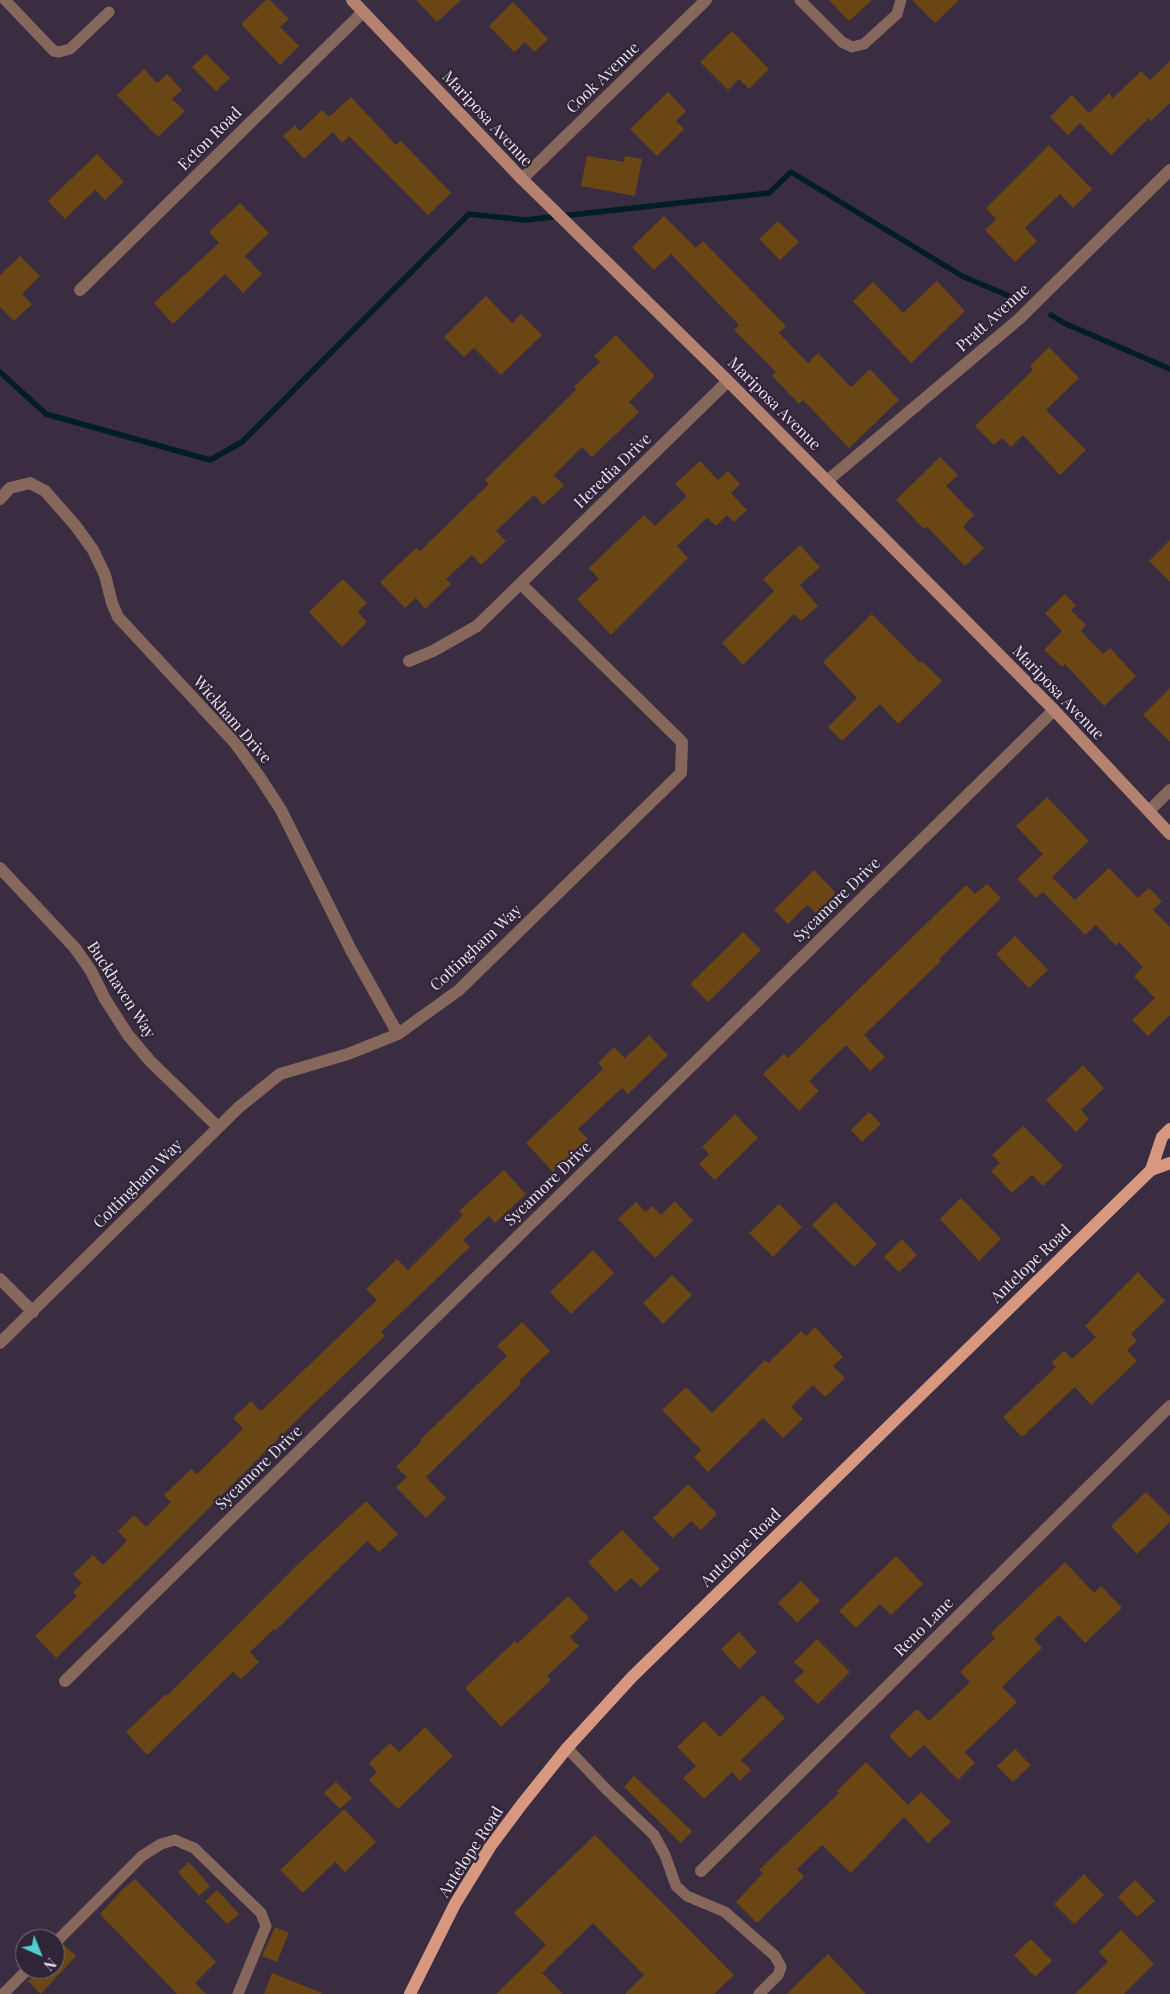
<!DOCTYPE html>
<html>
<head>
<meta charset="utf-8">
<style>
  body { margin:0 }
  #map { position:relative; width:1170px; height:1994px; overflow:hidden; background:#3a2d42; font-family:"Playfair Display",serif }
  canvas { display:block }
  .north { position:absolute; left:15px; top:1929px; width:50px; height:50px; box-sizing:border-box; background:#302437; border:1px solid #7a7080; border-radius:50%; rotate:136deg; font-size:14px; font-weight:700; line-height:20px; text-align:center; color:#e9e1ee }
  .north::after { content:''; display:block; margin:auto; width:18px; height:22px; background:#52cdcd; clip-path:polygon(50% 0,100% 100%,50% 72%,0 100%) }
</style>
</head>
<body>
<div id="map">
<canvas width="1170" height="1994"></canvas>
<div class="north">N</div>
</div>
<script>
const g = document.querySelector('canvas').getContext('2d');
g.lineJoin = 'round';
const poly = rows => new Path2D(rows.map(r => 'M' + r).join(''));
function trace(path, color, width, dash) { g.strokeStyle = color; g.lineWidth = width; g.lineCap = dash ? 'butt' : 'round'; g.setLineDash(dash || []); g.stroke(path); }
function fillPath(path, color) { g.fillStyle = color; g.fill(path, 'evenodd'); }
function write(font, color, halo, rows, align = 'center') {
  g.font = font + ' "Playfair Display",serif'; g.lineWidth = 4.5; g.setLineDash([]); g.textBaseline = 'middle'; g.strokeStyle = halo; g.fillStyle = color; for (const [text, x, y, turn = 0] of rows) {
    g.save(); g.translate(x, y); g.rotate((+turn || 0) * Math.PI / 180); g.textAlign = isNaN(turn) ? turn : align; if (halo) g.strokeText(text, 0, 0); g.fillText(text, 0, 0); g.restore();
  }
}
trace(poly([
  [1051,315,1064,323,1170,369],
  [0,372,46,414,210,460,242,442,469,214,525,220,769,193,791,172,962,276,1009,296]
]), '#001e24', 5.5);
fillPath(poly([
  [266,0,270,0,289,19,280,27,299,46,280,65,241,24],
  [416,0,461,0,437,22],
  [829,0,872,0,849,21],
  [912,0,959,0,935,23],
  [513,2,548,39,534,52,525,42,514,52,489,26],
  [732,31,769,69,749,89,739,79,728,90,700,62],
  [206,54,230,78,216,91,192,67],
  [1170,61,1170,103,1151,121,1149,118,1111,155,1080,123,1068,135,1050,117,1072,95,1089,113,1109,93,1113,98,1141,71,1150,80],
  [144,69,157,83,167,74,182,90,172,99,185,111,158,137,117,95],
  [668,92,686,111,676,121,684,129,657,156,630,129],
  [351,97,396,145,401,141,451,193,428,215,349,136,342,143,333,132,304,159,283,136,295,125,300,131,322,110,329,117],
  [1049,145,1092,189,1073,208,1060,194,1025,228,1037,241,1015,262,985,230,996,219,986,208],
  [97,154,124,182,105,200,95,190,65,219,48,201],
  [587,156,624,162,625,156,642,159,635,196,581,186],
  [240,203,269,233,245,256,262,274,243,293,225,274,173,324,154,303,219,243,209,232],
  [664,216,696,248,703,241,786,326,779,333,808,363,818,353,851,387,870,369,899,400,849,448,803,400,799,404,772,376,776,372,734,330,739,325,671,254,654,270,632,247],
  [778,221,799,242,780,260,759,239],
  [20,256,40,276,22,294,32,304,14,321,0,307,0,275],
  [937,281,965,311,911,363,853,301,873,282,903,313],
  [486,296,512,323,521,314,542,335,501,375,474,348,464,357,444,337],
  [616,335,655,376,629,402,639,412,592,457,582,447,554,475,564,486,543,505,534,495,496,531,506,541,481,565,472,555,446,579,451,584,425,609,416,598,405,608,380,582,416,548,420,551,489,484,485,480,576,390,574,387,600,362,594,356],
  [1049,347,1079,378,1046,410,1086,450,1060,475,1023,435,1011,447,1002,438,994,445,975,426,1033,370,1030,366],
  [940,457,958,475,946,486,974,515,963,527,984,548,965,566,927,527,924,529,896,500],
  [700,461,718,480,728,471,740,484,731,493,747,510,734,522,727,515,716,526,707,518,677,546,688,558,611,635,577,599,599,579,589,568,644,515,655,526,687,496,675,484],
  [1170,540,1170,582,1149,561],
  [800,545,820,567,800,585,818,606,801,621,794,614,743,665,722,643,774,591,763,579],
  [343,579,367,603,358,612,367,622,342,647,309,612],
  [1065,594,1076,606,1071,610,1086,625,1081,631,1103,654,1110,648,1136,676,1104,706,1065,664,1062,667,1044,650,1062,631,1045,613],
  [872,614,920,663,922,661,942,681,898,724,880,704,842,741,828,727,857,698,823,662],
  [1170,688,1170,742,1143,715],
  [1047,797,1089,841,1052,877,1075,900,1109,868,1138,898,1149,888,1162,901,1153,910,1170,927,1170,1015,1148,1036,1132,1020,1155,998,1134,976,1143,967,1119,942,1116,946,1096,925,1085,935,1043,892,1036,898,1017,879,1043,854,1016,826],
  [814,870,836,893,816,913,807,905,788,924,774,910],
  [987,884,1001,898,939,959,941,961,864,1035,885,1057,870,1071,846,1045,809,1081,819,1091,799,1111,763,1074,784,1054,788,1058,966,885,975,894],
  [743,932,761,950,708,1002,690,984],
  [1015,936,1048,970,1029,988,996,954],
  [649,1035,668,1055,628,1094,622,1088,578,1129,588,1139,553,1172,526,1143,603,1069,598,1063,614,1047,625,1058],
  [1083,1065,1104,1088,1081,1110,1089,1119,1076,1132,1046,1100],
  [869,1112,881,1124,862,1142,851,1130],
  [735,1114,758,1138,715,1180,699,1164,709,1154,702,1147],
  [1023,1126,1063,1166,1043,1186,1032,1175,1012,1193,991,1171,1000,1163,992,1155],
  [504,1170,526,1194,495,1223,489,1216,463,1240,470,1247,381,1332,385,1336,303,1414,136,1581,56,1658,35,1636,77,1596,73,1592,82,1583,73,1574,93,1555,103,1565,127,1541,118,1531,134,1515,146,1527,171,1502,164,1495,191,1469,197,1474,243,1429,233,1418,251,1401,261,1411,377,1300,366,1289,397,1259,408,1270,463,1215,459,1211],
  [961,1198,1001,1239,979,1261,940,1219],
  [675,1201,693,1221,655,1258,618,1219,636,1202,646,1212,652,1206,661,1215],
  [835,1202,877,1244,854,1267,812,1225],
  [779,1204,802,1227,773,1257,749,1233],
  [902,1239,917,1255,899,1272,884,1257],
  [593,1250,614,1273,571,1314,550,1292],
  [1138,1272,1165,1301,1131,1334,1137,1341,1127,1350,1137,1361,1091,1405,1075,1387,1022,1437,1003,1417,1056,1367,1052,1362,1064,1351,1072,1359,1096,1337,1085,1326],
  [672,1275,692,1295,663,1324,643,1303],
  [522,1322,550,1351,519,1381,521,1384,426,1477,446,1498,426,1518,396,1487,407,1477,396,1467,421,1442,420,1440,507,1356,497,1346],
  [815,1327,843,1357,833,1366,845,1378,825,1397,813,1385,791,1407,803,1419,783,1438,763,1418,708,1472,694,1457,701,1450,662,1410,686,1387,712,1413,765,1360,768,1363,801,1331,806,1336],
  [688,1484,717,1514,701,1530,691,1521,673,1538,653,1518],
  [1146,1492,1170,1516,1170,1522,1137,1554,1111,1526],
  [366,1501,398,1534,379,1552,367,1541,276,1630,274,1629,250,1652,259,1662,241,1679,233,1672,147,1755,126,1732,166,1694,167,1696,296,1566],
  [622,1530,660,1569,641,1587,631,1578,616,1592,588,1562],
  [896,1556,923,1584,891,1615,880,1604,856,1628,839,1611],
  [1065,1562,1094,1593,1101,1586,1122,1608,1085,1643,1059,1615,1034,1639,1042,1648,1002,1687,1017,1702,965,1752,975,1763,958,1780,924,1745,910,1758,889,1736,917,1709,929,1721,970,1682,960,1672,995,1638,991,1633],
  [801,1581,820,1601,797,1623,778,1603],
  [568,1596,589,1618,570,1637,579,1646,547,1676,551,1680,501,1727,465,1688,515,1641,517,1644],
  [739,1632,757,1652,739,1669,721,1649],
  [817,1639,850,1672,818,1704,794,1681,804,1671,794,1662],
  [763,1695,785,1718,741,1760,751,1770,740,1781,732,1772,704,1799,683,1778,696,1766,677,1747,704,1721,720,1737],
  [425,1727,453,1756,398,1809,369,1780,377,1772,369,1763,390,1743,399,1752],
  [1015,1749,1031,1765,1013,1782,997,1766],
  [866,1762,908,1805,921,1792,951,1822,928,1843,904,1817,851,1873,822,1845,797,1869,804,1877,757,1923,736,1902,763,1873,759,1870,839,1793,837,1791],
  [634,1776,692,1831,681,1843,624,1787],
  [336,1782,352,1798,340,1809,324,1793],
  [344,1809,376,1842,345,1872,335,1862,303,1893,280,1870],
  [595,1835,734,1975,714,1994,625,1994,644,1975,593,1923,542,1973,563,1994,496,1994,546,1945,514,1913],
  [189,1862,210,1886,199,1896,178,1872],
  [1084,1874,1104,1895,1074,1924,1054,1904],
  [135,1879,216,1962,195,1983,206,1994,177,1994,100,1914,122,1890],
  [1135,1880,1155,1901,1137,1917,1118,1897],
  [217,1890,239,1914,227,1924,205,1901],
  [275,1927,289,1933,277,1962,262,1956],
  [1121,1930,1154,1964,1124,1994,1075,1994,1108,1962,1099,1952],
  [1031,1939,1052,1961,1035,1977,1014,1955],
  [64,1945,76,1956,41,1994,28,1981,39,1969,55,1969,55,1952],
  [828,1954,866,1994,787,1994,807,1974],
  [272,1973,322,1993,322,1994,264,1994]
]), '#694613');
trace(poly([
  [5,0,48,45,54,51,59,52,70,49,109,12],
  [800,0,842,42,852,47,864,44,897,14,901,0],
  [567,1748,606,1789,654,1835,665,1855,676,1886,687,1896,725,1912,775,1956,781,1967,778,1975,759,1994],
  [55,1943,142,1856,161,1844,175,1840,194,1848,261,1913,266,1926,238,1994],
  [3,1994,28,1969]
]), '#86675b', 11);
trace(poly([
  [522,179,706,0],
  [80,290,363,12],
  [827,481,1019,319,1170,170],
  [0,499,10,488,30,483,45,491,75,525,93,550,105,575,112,603,118,617,235,743,259,776,281,810,351,950,398,1034],
  [409,661,433,651,477,626,728,381],
  [1149,811,1170,790],
  [0,868,75,948,91,971,105,999,128,1035,150,1061,218,1127],
  [0,1279,33,1312],
  [0,1343,238,1108,280,1074,348,1054,398,1034,459,990,681,773,682,742,521,584],
  [65,1681,1054,710],
  [701,1871,1170,1406]
]), '#86675b', 12);
trace(poly([
  [352,0,522,179,728,381,827,481,1054,710,1170,834]
]), '#b58270', 12);
trace(poly([
  [1151,1170,1162,1137,1170,1129],
  [410,1994,455,1904,490,1847,522,1804,567,1748,632,1677,1151,1170,1170,1163]
]), '#d89880', 12);
write('16px', '#e9e1ee', '#302437', [
  ["Cook Avenue",603,78,-44],
  ["Mariposa Avenue",487,119,47],
  ["Ecton Road",210,139,-45],
  ["Pratt Avenue",993,318,-42],
  ["Mariposa Avenue",774,404,45],
  ["Heredia Drive",613,471,-44],
  ["Mariposa Avenue",1058,693,46],
  ["Wickham Drive",232,720,49],
  ["Sycamore Drive",837,900,-44],
  ["Cottingham Way",476,948,-43],
  ["Buckhaven Way",121,990,57],
  ["Cottingham Way",138,1184,-45],
  ["Sycamore Drive",548,1184,-44],
  ["Antelope Road",1031,1264,-44],
  ["Sycamore Drive",259,1468,-44],
  ["Antelope Road",741,1548,-44],
  ["Reno Lane",924,1627,-45],
  ["Antelope Road",471,1852,-57]
]);
</script>
</body>
</html>
